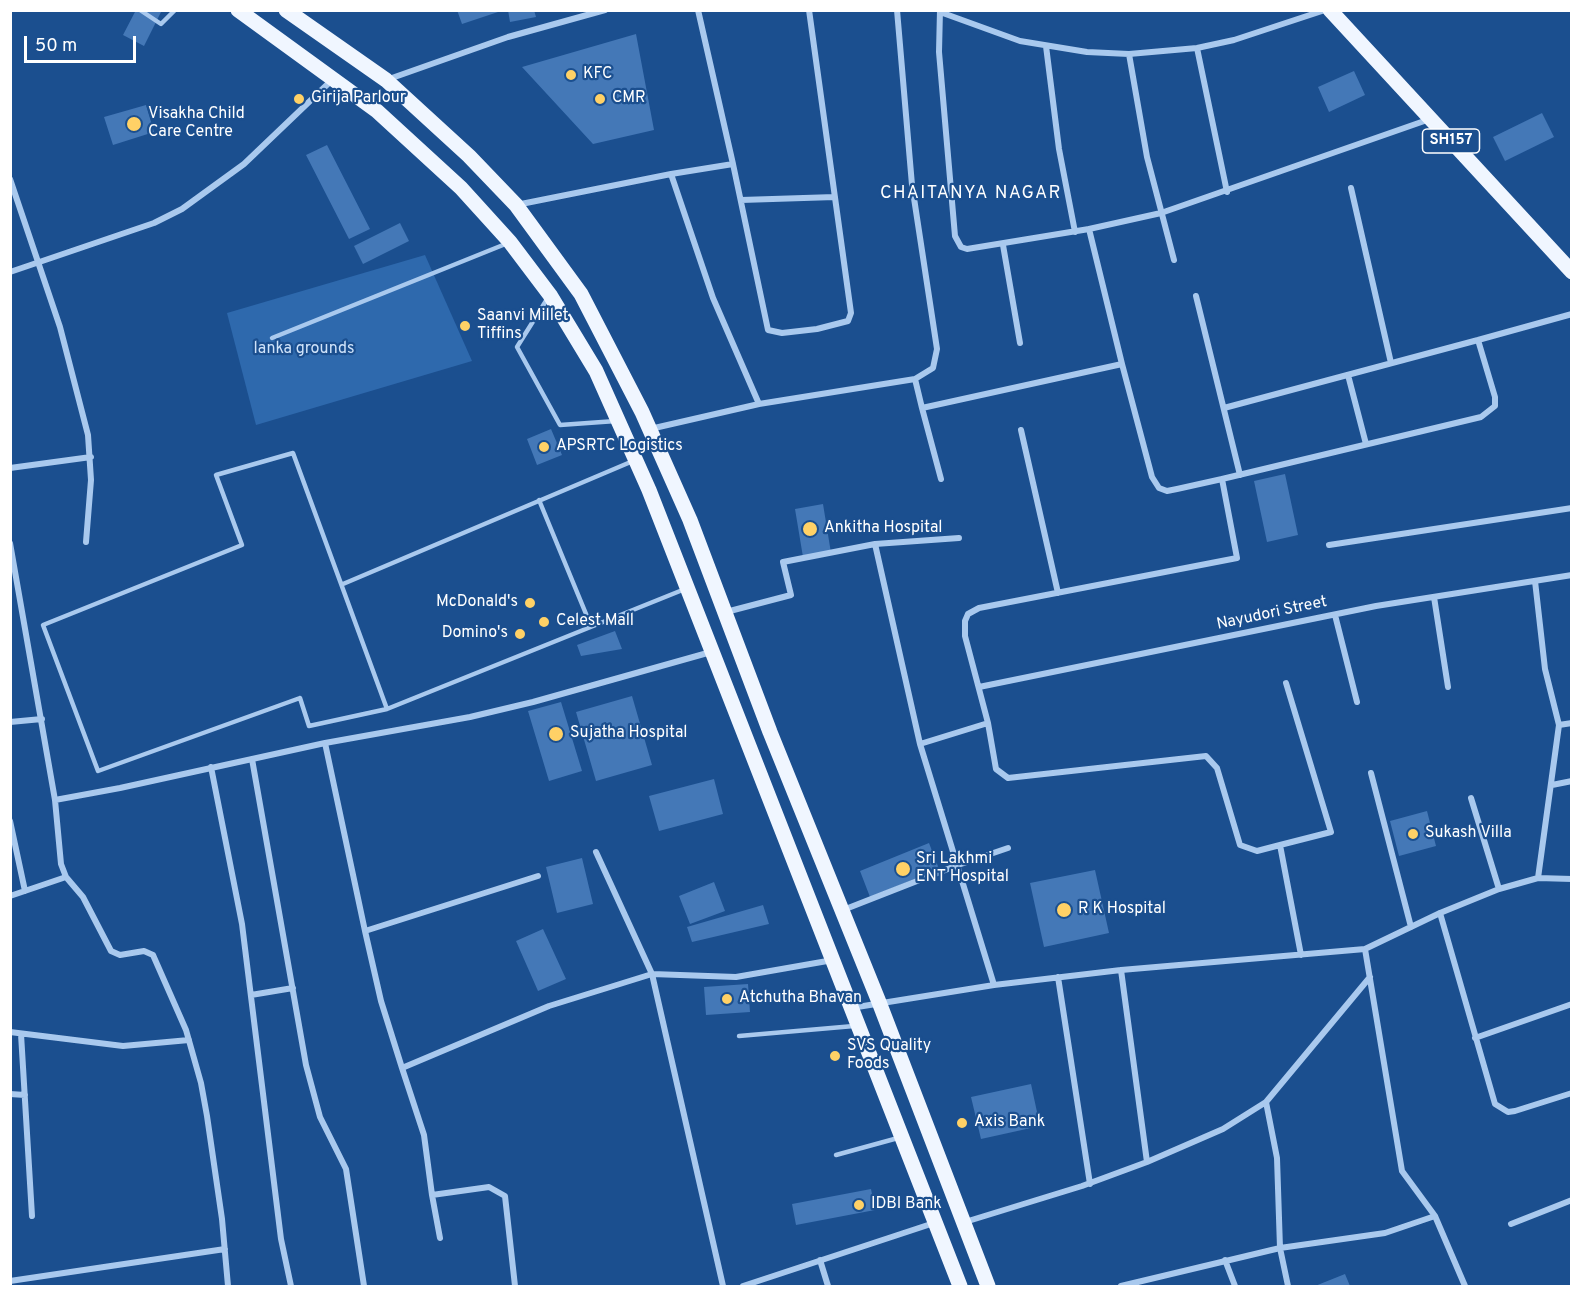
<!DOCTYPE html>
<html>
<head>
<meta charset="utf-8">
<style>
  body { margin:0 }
  #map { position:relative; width:1582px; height:1297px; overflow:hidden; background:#1b4f8f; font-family:Overpass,sans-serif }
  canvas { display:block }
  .frame { position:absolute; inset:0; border:12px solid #fff; pointer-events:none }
  .scale { position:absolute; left:24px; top:36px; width:112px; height:27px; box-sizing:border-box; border:3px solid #fff; border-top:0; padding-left:8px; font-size:18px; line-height:21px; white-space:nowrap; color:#fff; -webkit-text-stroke:4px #1b4f8f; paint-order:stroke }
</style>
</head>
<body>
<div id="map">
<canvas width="1582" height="1297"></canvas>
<div class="frame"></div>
<div class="scale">50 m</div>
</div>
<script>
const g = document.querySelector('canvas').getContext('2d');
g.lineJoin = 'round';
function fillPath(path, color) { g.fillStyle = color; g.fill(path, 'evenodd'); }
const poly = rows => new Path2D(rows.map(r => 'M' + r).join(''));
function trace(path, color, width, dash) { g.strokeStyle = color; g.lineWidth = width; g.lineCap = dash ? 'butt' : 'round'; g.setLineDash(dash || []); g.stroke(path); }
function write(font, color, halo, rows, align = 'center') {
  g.font = font + ' Overpass,sans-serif'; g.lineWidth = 4.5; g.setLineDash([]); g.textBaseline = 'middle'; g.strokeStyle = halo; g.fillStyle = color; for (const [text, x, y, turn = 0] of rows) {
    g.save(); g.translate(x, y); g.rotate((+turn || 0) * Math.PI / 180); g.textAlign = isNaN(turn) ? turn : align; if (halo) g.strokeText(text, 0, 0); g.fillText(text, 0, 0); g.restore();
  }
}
fillPath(poly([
  [425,255,472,361,256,425,227,313]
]), '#2e69ad');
fillPath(poly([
  [136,10,162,10,144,46,123,35],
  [457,10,501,10,501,11,462,24],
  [508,10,534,10,536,17,510,22],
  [636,34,654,130,593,144,522,67],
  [1354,71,1365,95,1329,112,1318,87],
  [146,105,154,132,113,145,104,117],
  [1542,113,1554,137,1505,161,1493,137],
  [327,145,370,229,349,239,306,155],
  [400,223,409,241,363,264,354,246],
  [551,429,562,455,537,465,527,439],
  [1285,474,1298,535,1267,542,1254,481],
  [823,504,831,553,803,557,795,509],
  [615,631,622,649,581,656,577,645],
  [632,696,652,765,596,781,576,712],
  [561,702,582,771,549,781,528,711],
  [714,779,723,814,659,831,649,796],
  [1427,811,1436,846,1399,856,1390,821],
  [929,843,939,869,870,897,860,871],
  [582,858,593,904,557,913,546,867],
  [1095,870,1109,933,1044,947,1030,883],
  [714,882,725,911,690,924,679,896],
  [763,905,769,924,692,942,687,927],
  [543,929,566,979,538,991,516,941],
  [748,984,750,1012,706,1015,704,987],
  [1031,1084,1040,1126,981,1139,971,1097],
  [871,1189,875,1210,796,1225,792,1204],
  [1345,1274,1350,1286,1315,1286]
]), '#4478b7');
trace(poly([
  [140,10,161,24,175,10],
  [549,296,517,347,560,425,616,421],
  [272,338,508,243],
  [539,500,591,626],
  [343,584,633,461],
  [387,709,309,726,300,698,98,771,43,625,242,545,216,475,293,453,387,709,685,589],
  [739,1036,854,1026],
  [836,1155,898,1138]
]), '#a9c9ee', 4.5);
trace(poly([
  [698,10,733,164,671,174,713,298,759,404,915,379,922,408,1122,364,1152,477,1159,488,1167,491,1177,489,1222,479,1237,558,979,608,968,614,965,621,965,636,988,723],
  [897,10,912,185,937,349,933,368,915,379],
  [940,10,939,52,955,236,961,247,967,249,1089,229,1161,213,1430,119],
  [940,12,1020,41,1087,52,1129,54,1197,48,1234,40,1325,10],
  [1046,46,1059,149,1075,232],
  [1197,48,1227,192],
  [1129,54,1147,157,1174,260],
  [389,79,508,37,605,10],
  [733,164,768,330,782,333,817,329,848,321,851,313,809,10],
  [10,179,60,327,88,435,91,480,86,542],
  [1351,188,1391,363],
  [741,200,835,197],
  [516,205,671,174],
  [1089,229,1122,364],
  [1003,245,1020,343],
  [10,272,154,223,182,209,244,164,333,79],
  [1196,296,1240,475],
  [1348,375,1366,444],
  [922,408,941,479],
  [1224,408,1478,340],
  [650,429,759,404],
  [1021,430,1058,593],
  [10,468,91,457],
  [1222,479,1481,417,1495,406,1495,397,1478,340,1572,314],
  [10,543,55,800,120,788,325,743,470,717,533,702,711,652],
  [875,544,959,538],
  [1329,545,1572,508],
  [1535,581,1545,669,1559,725],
  [1434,597,1448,687],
  [726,612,791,595,783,562,875,544,920,744,988,723,996,769,1008,778,1206,756,1217,768,1240,845,1257,851,1280,845,1301,955],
  [1335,615,1357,702],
  [979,687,1376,606,1572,575],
  [10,722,42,719],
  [325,743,365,931,538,876],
  [920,744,994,985],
  [252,759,306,1065,320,1117,346,1169,364,1286],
  [211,767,242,924,281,1239,291,1286],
  [1371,773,1411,927],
  [1552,785,1572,781],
  [1471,798,1499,889],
  [55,800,61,864,66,877,83,897,111,951,120,955,144,951,153,955,186,1030,201,1083,207,1116,222,1219,228,1286],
  [10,821,25,891],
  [1280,845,1331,832,1286,683],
  [596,852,652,974,723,1286],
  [1538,878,1559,725,1572,723],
  [10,896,66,877],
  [843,910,958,865,1008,848],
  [1440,913,1495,1104,1508,1112,1515,1111,1572,1093],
  [365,931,381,1001,402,1068,549,1006,652,974,736,977,833,960],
  [1365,949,1402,1171,1435,1216,1465,1286],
  [1058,977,1090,1184],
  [251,995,293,988],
  [851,1008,994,985,1121,970],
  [10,1032,123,1046,189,1040],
  [21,1034,32,1216],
  [1475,1038,1572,1004],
  [402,1068,424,1135,432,1195,489,1187,505,1196,515,1286],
  [10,1094,25,1095],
  [1147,1162,1223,1129,1266,1102],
  [432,1195,440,1238],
  [965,1222,1082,1186,1147,1162,1121,970,1365,949,1440,913,1499,889,1538,878,1572,879],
  [1511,1224,1572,1200],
  [820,1260,828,1286],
  [1225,1260,1235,1286],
  [10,1281,225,1249],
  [743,1286,934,1223],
  [1121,1286,1280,1248,1385,1233,1435,1216],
  [1288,1286,1280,1248,1277,1158,1266,1102,1370,977]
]), '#a9c9ee', 6);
trace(poly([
  [238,10,377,111,461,188,510,242,550,295,596,371,649,490,960,1286],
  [286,10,386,80,469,156,516,205,581,294,642,412,690,520,770,732,879,1002,988,1286],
  [1330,10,1572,272]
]), '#f0f6ff', 15);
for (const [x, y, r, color] of [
  [571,75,6,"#ffd166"],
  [299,99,6,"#ffd166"],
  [600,99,6,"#ffd166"],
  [134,124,8,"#ffd166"],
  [465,326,6,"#ffd166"],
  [544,447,6,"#ffd166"],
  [810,529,8,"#ffd166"],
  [530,603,6,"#ffd166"],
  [544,622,6,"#ffd166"],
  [520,634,6,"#ffd166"],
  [556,734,8,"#ffd166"],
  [1413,834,6,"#ffd166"],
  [903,869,8,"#ffd166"],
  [1064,910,8,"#ffd166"],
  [727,999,6,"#ffd166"],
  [835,1056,6,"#ffd166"],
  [962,1123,6,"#ffd166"],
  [859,1205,6,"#ffd166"]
]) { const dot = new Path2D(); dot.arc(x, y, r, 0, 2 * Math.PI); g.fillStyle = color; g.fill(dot); trace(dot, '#1b4f8f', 2); }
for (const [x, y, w] of [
  [1451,141,57]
]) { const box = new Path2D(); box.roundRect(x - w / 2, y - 12, w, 24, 4.5); g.fillStyle = '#1b4f8f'; g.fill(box); trace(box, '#fff', 1.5); }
write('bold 15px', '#fff', null, [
  ["SH157",1451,141]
]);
write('16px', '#fff', '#1b4f8f', [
  ["KFC",583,75],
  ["Girija Parlour",311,99],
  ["CMR",612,99],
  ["Visakha Child",148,115],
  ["Care Centre",148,133],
  ["Saanvi Millet",477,317],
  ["Tiffins",477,335],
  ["APSRTC Logistics",556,447],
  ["Ankitha Hospital",824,529],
  ["McDonald's",518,603,"right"],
  ["Celest Mall",556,622],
  ["Domino's",508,634,"right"],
  ["Sujatha Hospital",570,734],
  ["Sukash Villa",1425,834],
  ["Sri Lakhmi",916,860],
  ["ENT Hospital",916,878],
  ["R K Hospital",1078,910],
  ["Atchutha Bhavan",739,999],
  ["SVS Quality",847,1047],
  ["Foods",847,1065],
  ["Axis Bank",974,1123],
  ["IDBI Bank",871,1205]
], 'left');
write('16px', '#cfe3fa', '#1b4f8f', [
  ["lanka grounds",304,350]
]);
write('16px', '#fff', '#1b4f8f', [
  ["Nayudori Street",1272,614,-12]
]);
g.letterSpacing = '1.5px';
write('18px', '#fff', '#1b4f8f', [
  ["CHAITANYA NAGAR",971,194]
]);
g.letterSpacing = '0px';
</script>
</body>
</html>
